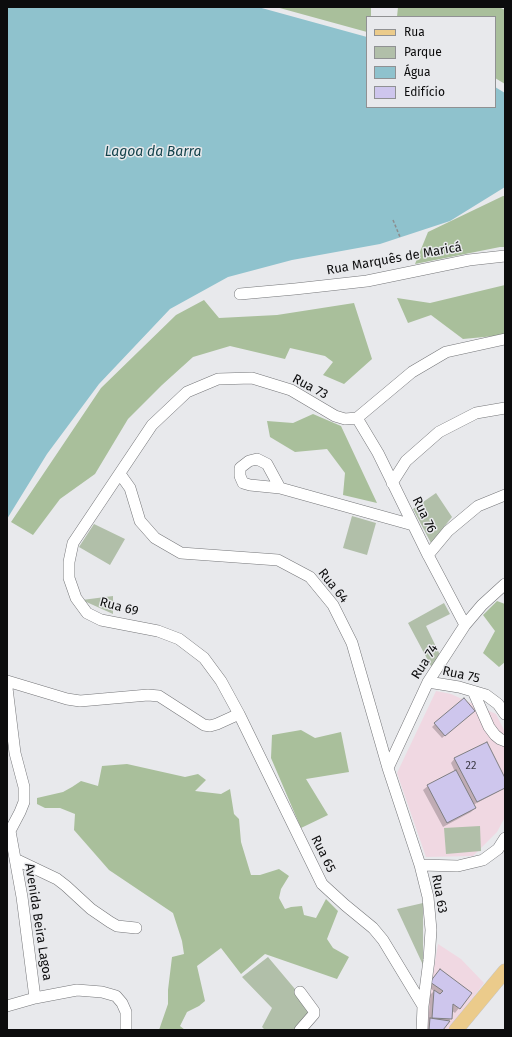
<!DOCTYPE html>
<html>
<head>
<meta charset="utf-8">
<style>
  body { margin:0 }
  #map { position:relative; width:512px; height:1037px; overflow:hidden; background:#e8e9ec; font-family:"Fira Sans",sans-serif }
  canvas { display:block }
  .frame { position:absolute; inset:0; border:8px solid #0c0c0d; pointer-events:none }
  .legend { position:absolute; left:366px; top:16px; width:130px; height:92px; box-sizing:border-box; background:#e8e9ec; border:1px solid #909193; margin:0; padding:5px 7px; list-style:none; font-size:12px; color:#0c0c0d }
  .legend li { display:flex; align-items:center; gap:8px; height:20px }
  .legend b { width:20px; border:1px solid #909193 }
</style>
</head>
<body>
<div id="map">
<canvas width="512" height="1037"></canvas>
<div class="frame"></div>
<ul class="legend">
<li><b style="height:5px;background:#ebcb8b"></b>Rua</li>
<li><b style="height:11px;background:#b1bfa9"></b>Parque</li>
<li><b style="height:11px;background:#8fc2cd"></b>Água</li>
<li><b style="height:11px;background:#cec6ed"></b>Edifício</li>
</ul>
</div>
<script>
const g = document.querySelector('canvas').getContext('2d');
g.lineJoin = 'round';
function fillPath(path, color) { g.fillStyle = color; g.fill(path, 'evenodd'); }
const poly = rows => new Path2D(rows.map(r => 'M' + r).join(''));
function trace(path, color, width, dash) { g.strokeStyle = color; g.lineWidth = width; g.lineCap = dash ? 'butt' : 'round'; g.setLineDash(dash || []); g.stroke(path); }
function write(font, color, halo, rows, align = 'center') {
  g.font = font + ' "Fira Sans",sans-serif'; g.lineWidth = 3; g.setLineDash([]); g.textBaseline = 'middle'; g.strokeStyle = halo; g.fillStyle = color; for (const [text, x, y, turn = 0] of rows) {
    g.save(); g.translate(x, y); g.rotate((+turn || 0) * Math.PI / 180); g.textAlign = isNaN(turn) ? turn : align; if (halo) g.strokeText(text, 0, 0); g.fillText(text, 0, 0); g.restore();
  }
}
fillPath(poly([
  [436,691,451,694,496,714,505,732,505,817,497,832,473,856,426,857,397,773],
  [438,944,461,959,484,983,449,1030,427,1030,426,1015]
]), '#f0d8e2');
fillPath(poly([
  [436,493,452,517,431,543,413,509],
  [352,516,376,523,367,555,343,548],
  [94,524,125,539,110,565,79,547],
  [113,596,113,614,82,600],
  [444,603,450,614,426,626,441,657,432,668,408,623],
  [480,826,481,851,446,854,444,828],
  [423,903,423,965,397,909],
  [268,957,300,995,312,1011,294,1030,265,1030,262,1027,272,1008,242,977]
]), '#b1bfa9');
fillPath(poly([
  [276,7,371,7,371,17,367,17,367,32],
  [398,7,499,7,505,10,505,84,495,78,495,17,397,17],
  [503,196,505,196,505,247,500,247,415,264,428,232],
  [505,285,505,335,463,339,431,315,408,323,397,298,430,303],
  [204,300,219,318,277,315,354,303,372,359,344,384,323,375,333,362,325,356,290,348,285,359,230,346,193,357,162,385,128,419,95,474,60,499,33,535,11,522,101,388,176,315],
  [313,414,341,426,377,503,343,495,345,473,327,449,295,452,270,437,267,421,293,423],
  [497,601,505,604,505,662,499,667,483,653,495,631,483,615],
  [301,730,315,738,341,732,349,772,306,779,328,815,301,828,271,758,272,735],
  [127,764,185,777,198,774,206,780,195,791,221,794,230,789,234,814,239,819,241,842,251,875,260,875,279,869,289,876,281,889,279,898,285,909,291,907,302,906,304,915,316,918,326,899,338,911,327,939,333,948,349,957,337,979,265,954,241,974,221,948,197,966,205,1001,199,1006,187,1012,180,1026,185,1030,159,1030,168,1004,168,990,172,957,184,954,182,941,173,913,109,870,74,830,75,814,60,808,45,808,37,804,37,798,63,792,72,787,81,781,98,786,102,766]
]), '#a9bf9b');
fillPath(poly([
  [7,7,258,7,367,37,367,107,495,107,495,87,505,93,505,187,450,221,380,244,292,260,228,277,170,309,99,384,47,454,7,519]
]), '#8fc2cd');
fillPath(poly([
  [471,714,442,738,432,727,435,724],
  [455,758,505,780,505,788,473,805,475,808,471,812,443,827,423,790,428,786,455,772,451,763],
  [440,971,471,993,455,1013,451,1010,451,1018,442,1030,428,1030,430,995,434,991,427,986]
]), '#0003');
const building = poly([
  [464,698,475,711,445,736,434,723,464,698],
  [487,742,505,778,505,788,477,802,454,758,487,742],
  [456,770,476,808,447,823,427,785,456,770],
  [440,969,472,993,460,1009,453,1004,452,1019,432,1018,434,990,440,994,443,991,430,982,440,969],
  [430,1018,450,1021,443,1030,429,1030,430,1018]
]);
fillPath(building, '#cec6ed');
trace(building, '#7f7f82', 1);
const minor = poly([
  [240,294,295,289,367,281,469,260,505,256],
  [357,418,378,453,428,555,465,625],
  [120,474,130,488,140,521,155,538,181,553,278,560,310,577,333,605,352,643,388,768,420,865,428,897,431,930,429,960,423,1006,422,1030],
  [392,483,406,461,439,432,476,413,505,408],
  [280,488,267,464,257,459,249,461,240,468,240,476,243,483,250,485,280,488,413,525],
  [428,555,448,531,478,506,505,495],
  [7,681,67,699,80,701,148,695,159,696,204,725,210,726,217,724,239,714],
  [428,682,459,687,486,695,498,704,505,714],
  [7,688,15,753,24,787,24,802,20,812,10,831],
  [473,691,489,727,495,735,500,739,505,741],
  [388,768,428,682,465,625,482,605,505,584],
  [7,829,10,831,22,897,35,998,77,990,102,992,116,996,122,1003,126,1012,126,1030],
  [15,859,57,879,66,886,91,909,110,922,117,926,136,928],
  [420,865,458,866,483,860,498,849,505,838],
  [7,1006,35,998],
  [423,1006,383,940,373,928,345,905,322,884,239,714,221,681,204,658,179,639,158,631,101,620,87,613,76,598,69,578,69,562,73,543,152,425,187,392,218,379,252,378,291,390,335,416,345,419,357,418,412,372,446,352,505,339],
  [300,1030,314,1014,314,1011,300,992]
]);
const major = poly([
  [456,1030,505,971]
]);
trace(minor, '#757679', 12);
trace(major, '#c5c5c5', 15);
trace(poly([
  [393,220,400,237]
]), '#8c8d8f', 1.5, [3, 2]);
trace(minor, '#fff', 11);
trace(major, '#ebcb8b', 14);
write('11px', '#3c3a45', null, [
  ["22",471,766]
]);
write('13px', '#0c0c0d', '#e8e9ec', [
  ["Rua Marquês de Maricá",394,259,-10],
  ["Rua 73",310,387,28],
  ["Rua 76",424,515,64],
  ["Rua 64",333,586,51],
  ["Rua 69",119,607,15],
  ["Rua 74",425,662,-58],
  ["Rua 75",461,675,12],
  ["Rua 65",323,854,64],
  ["Rua 63",439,894,80],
  ["Avenida Beira Lagoa",38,922,81]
]);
write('italic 14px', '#14434c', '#e8e9ec', [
  ["Lagoa da Barra",153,152]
]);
</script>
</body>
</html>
